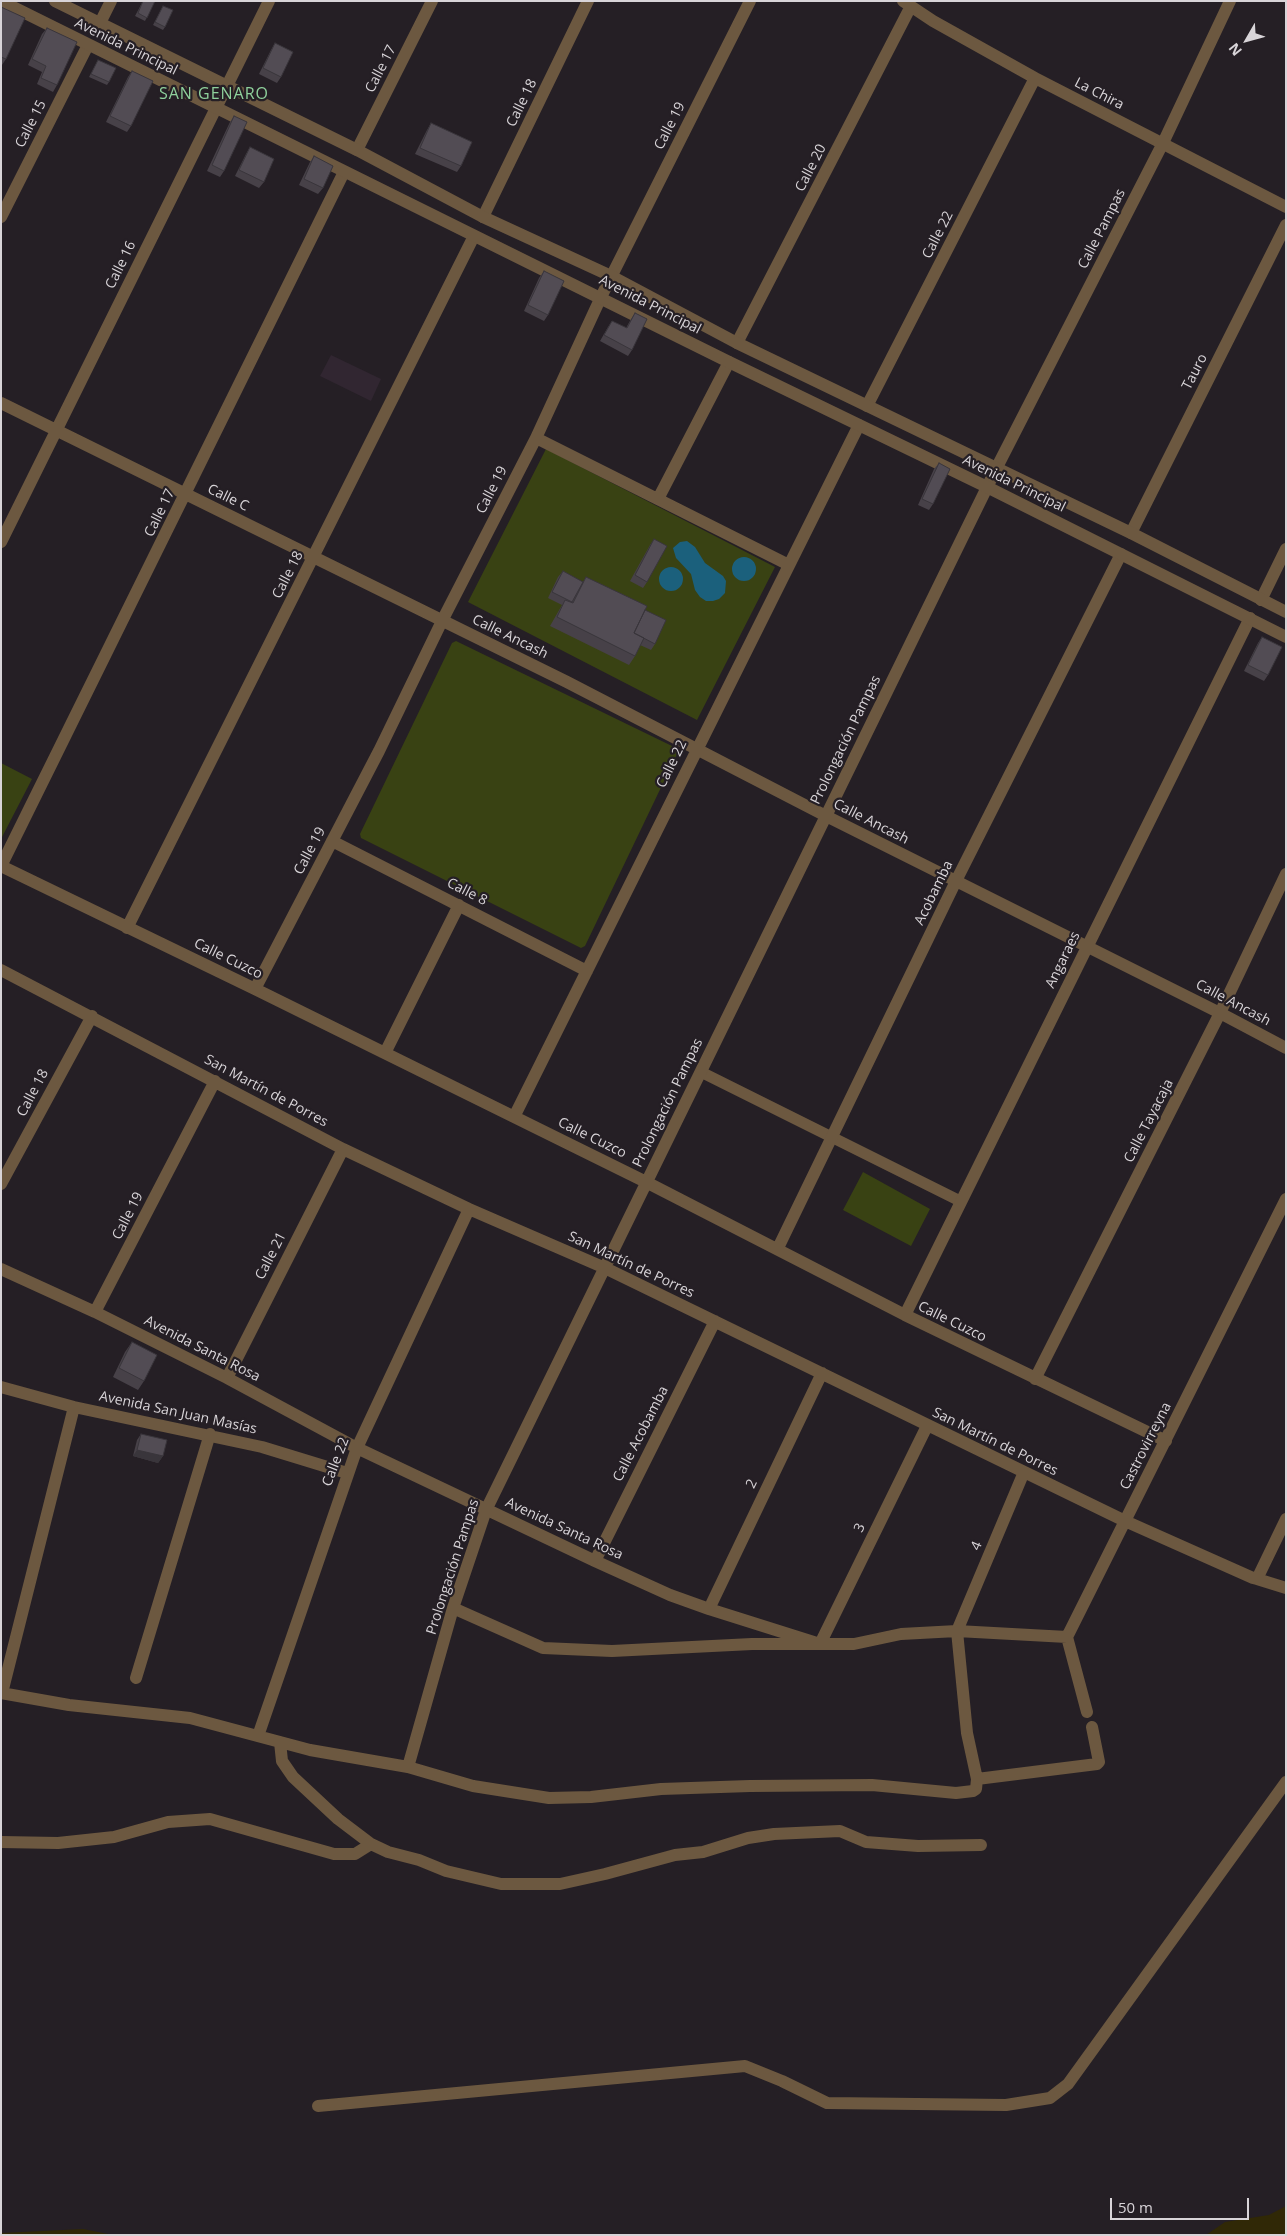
<!DOCTYPE html>
<html>
<head>
<meta charset="utf-8">
<style>
  body { margin:0 }
  #map { position:relative; width:1287px; height:2236px; overflow:hidden; background:#251f25; font-family:"Open Sans",sans-serif }
  canvas { display:block }
  .frame { position:absolute; inset:0; border:2px solid #d8d4d8; pointer-events:none }
  .north { position:absolute; left:1222px; top:15px; width:50px; height:50px; -webkit-text-stroke:4px #251f25; paint-order:stroke; rotate:232deg; font-size:14px; font-weight:700; line-height:20px; text-align:center; color:#d8d4d8 }
  .north::after { content:''; display:block; margin:auto; width:18px; height:22px; background:#d8d4d8; clip-path:polygon(50% 0,100% 100%,50% 72%,0 100%) }
  .scale { position:absolute; left:1110px; top:2198px; width:139px; height:22px; box-sizing:border-box; border:2px solid #d8d4d8; border-top:0; padding-left:6px; font-size:15px; line-height:18px; white-space:nowrap; color:#d8d4d8; -webkit-text-stroke:4px #251f25; paint-order:stroke }
</style>
</head>
<body>
<div id="map">
<canvas width="1287" height="2236"></canvas>
<div class="frame"></div>
<div class="north">N</div>
<div class="scale">50 m</div>
</div>
<script>
const g = document.querySelector('canvas').getContext('2d');
g.lineJoin = 'round';
function fillPath(path, color) { g.fillStyle = color; g.fill(path, 'evenodd'); }
const poly = rows => new Path2D(rows.map(r => 'M' + r).join(''));
function trace(path, color, width, dash) { g.strokeStyle = color; g.lineWidth = width; g.lineCap = dash ? 'butt' : 'round'; g.setLineDash(dash || []); g.stroke(path); }
function write(font, color, halo, rows, align = 'center') {
  g.font = font + ' "Open Sans",sans-serif'; g.lineWidth = 4.5; g.setLineDash([]); g.textBaseline = 'middle'; g.strokeStyle = halo; g.fillStyle = color; for (const [text, x, y, turn = 0] of rows) {
    g.save(); g.translate(x, y); g.rotate((+turn || 0) * Math.PI / 180); g.textAlign = isNaN(turn) ? turn : align; if (halo) g.strokeText(text, 0, 0); g.fillText(text, 0, 0); g.restore();
  }
}
fillPath(poly([
  [331,355,381,379,371,401,320,376]
]), '#312631');
fillPath(poly([
  [546,449,775,567,697,720,468,602],
  [456,641,672,746,678,752,585,946,581,948,361,838,360,834,452,643],
  [1,763,32,779,1,839],
  [863,1172,930,1209,911,1246,843,1210]
]), '#394213');
fillPath(poly([
  [1286,2206,1286,2235,1206,2235,1225,2222,1269,2215],
  [83,2229,113,2235,1,2235,1,2233]
]), '#302806');
fillPath(poly([
  [687,541,695,547,705,563,723,576,726,581,725,593,719,599,713,601,706,601,700,597,695,590,691,574,676,558,673,548,680,542],
  '732 569a12 12 0 1 1 24 0a12 12 0 1 1-24 0Z',
  '659 579a12 12 0 1 1 24 0a12 12 0 1 1-24 0Z'
]), '#1b607c');
trace(poly([
  [701,1072,960,1201]
]), '#6c5840', 11);
trace(poly([
  [903,1,933,21,1035,78,1286,207],
  [100,23,111,1],
  [357,150,432,1],
  [1,217,88,45],
  [483,217,588,1],
  [737,343,911,6],
  [1,403,567,682,826,816,1220,1013,1286,1048],
  [867,406,1035,78],
  [536,438,789,565],
  [658,499,729,362],
  [1131,533,1286,225],
  [1,542,269,1],
  [1261,600,1286,549],
  [332,841,587,971],
  [1,866,255,989,646,1182,905,1315,1166,1441],
  [1,866,344,172],
  [127,928,474,236],
  [1,970,343,1149,469,1209,605,1268,1125,1521,1253,1578,1257,1579,1286,1519],
  [255,989,379,751,442,621,536,438,601,297,750,1],
  [385,1053,459,905],
  [514,1117,859,425],
  [1,1184,92,1016],
  [778,1248,956,881,1121,554],
  [1,1269,95,1312,227,1378,357,1448,595,1561,670,1595,709,1609,820,1644,854,1644,901,1634,957,1631,1067,1637],
  [95,1312,215,1081],
  [905,1315,1250,618],
  [227,1378,343,1149],
  [1035,1379,1220,1013,1286,874],
  [1,1387,74,1407,262,1447,347,1473],
  [595,1561,715,1321],
  [1257,1579,1286,1588],
  [453,1608,543,1648,612,1651,752,1644,820,1644,927,1426],
  [709,1609,822,1373],
  [136,1678,210,1434],
  [1,1693,69,1705,190,1718,310,1750,408,1767,473,1786,549,1798,591,1797,661,1789,750,1786,872,1785,956,1793,973,1791,976,1789,977,1779,967,1733,957,1631,1024,1472],
  [2,1693,74,1407],
  [1087,1712,1067,1637,1286,1199],
  [258,1736,357,1448,469,1209],
  [280,1742,282,1761,293,1777,338,1819,371,1844,388,1852,419,1860,446,1871,501,1884,560,1884,605,1874,675,1855,703,1852,748,1838,774,1834,840,1831,866,1842,918,1846,981,1845],
  [408,1767,453,1608,486,1510,996,469,1163,143,1230,1],
  [977,1779,1097,1764,1099,1762,1092,1727],
  [1,1842,58,1843,114,1837,168,1822,210,1819,334,1854,355,1854,371,1844],
  [318,2106,745,2066,782,2081,827,2103,1006,2105,1050,2098,1068,2084,1286,1782]
]), '#6c5840', 12);
trace(poly([
  [1,1,729,362,987,487,1286,637],
  [55,1,357,150,483,217,611,276,737,343,1131,533,1286,612]
]), '#6c5840', 12);
fillPath(poly([
  [143,1,155,1,145,21,135,16],
  [163,6,165,27,163,30,153,25],
  [1,7,6,59,2,65,1,65],
  [47,28,57,85,53,92,37,84,42,72,28,65,42,34],
  [275,43,281,77,277,83,259,74,271,50],
  [98,60,109,82,107,85,89,77],
  [132,71,131,126,127,132,106,122,128,77],
  [234,116,224,171,220,177,207,171,230,122],
  [431,123,461,166,457,172,415,154,427,130],
  [250,147,264,182,259,188,235,176,246,154],
  [314,156,323,188,318,194,299,185,310,162],
  [544,271,548,315,544,321,524,311,539,278],
  [635,313,632,350,628,356,600,341,608,327,612,321,626,328,631,319],
  [939,463,933,504,929,510,918,505,934,469],
  [654,539,647,582,643,588,630,581,650,545],
  [563,571,583,582,586,577,645,610,655,644,651,650,640,645,635,656,629,665,550,626,562,605,548,598,558,577],
  [1262,637,1268,675,1264,681,1244,671,1258,643],
  [132,1342,144,1381,138,1390,113,1377,125,1352],
  [141,1434,163,1456,158,1463,133,1456,137,1440]
]), '#474148');
fillPath(poly([
  [137,1450,163,1456,158,1463,133,1456]
]), '#39353b');
const building = poly([
  [143,1,155,1,147,18,138,13,143,1],
  [163,6,173,10,165,27,155,22,163,6],
  [1,7,25,18,6,59,1,57,1,7],
  [47,28,77,42,57,85,41,78,46,66,32,59,47,28],
  [275,43,293,52,281,77,263,68,275,43],
  [98,60,116,68,109,82,91,74,98,60],
  [132,71,153,81,131,126,110,116,132,71],
  [234,116,247,122,224,171,212,165,234,116],
  [431,123,472,142,461,166,420,148,431,123],
  [250,147,274,159,264,182,239,170,250,147],
  [314,156,333,166,323,188,304,179,314,156],
  [544,271,564,281,548,315,528,305,544,271],
  [635,313,647,319,632,350,604,335,612,321,627,328,635,313],
  [939,463,950,469,933,504,922,499,939,463],
  [654,539,667,546,647,582,635,575,654,539],
  [563,571,583,582,572,602,552,592,563,571],
  [586,577,647,606,634,633,644,638,635,656,557,617,565,600,573,603,586,577],
  [645,610,666,620,655,644,634,633,645,610],
  [1262,637,1282,647,1268,675,1248,665,1262,637],
  [132,1342,157,1355,144,1381,119,1368,132,1342],
  [141,1434,167,1440,163,1456,137,1450,141,1434]
]);
fillPath(building, '#524c54');
trace(building, '#39353b', 1);
write('14px', '#d8d4d8', '#251f25', [
  ["Avenida Principal",126,47,26],
  ["Calle 17",381,69,-63],
  ["La Chira",1099,94,27],
  ["Calle 18",522,103,-64],
  ["Calle 15",31,124,-63],
  ["Calle 19",670,126,-63],
  ["Calle 20",811,168,-63],
  ["Calle Pampas",1102,229,-63],
  ["Calle 22",938,235,-63],
  ["Calle 16",121,265,-64],
  ["Avenida Principal",650,305,27],
  ["Tauro",1195,372,-63],
  ["Avenida Principal",1014,484,26],
  ["Calle 19",492,490,-63],
  ["Calle C",228,498,26],
  ["Calle 17",160,513,-64],
  ["Calle 18",288,575,-63],
  ["Calle Ancash",510,637,26],
  ["Prolongación Pampas",846,740,-64],
  ["Calle 22",672,764,-64],
  ["Calle Ancash",871,822,27],
  ["Calle 19",310,851,-62],
  ["Calle 8",467,892,27],
  ["Acobamba",934,893,-64],
  ["Calle Cuzco",228,959,26],
  ["Angaraes",1063,960,-64],
  ["Calle Ancash",1233,1003,28],
  ["San Martín de Porres",266,1091,28],
  ["Calle 18",33,1093,-62],
  ["Prolongación Pampas",668,1103,-64],
  ["Calle Tayacaja",1149,1121,-63],
  ["Calle Cuzco",592,1138,26],
  ["Calle 19",128,1216,-63],
  ["Calle 21",271,1256,-63],
  ["San Martín de Porres",631,1265,25],
  ["Calle Cuzco",952,1322,26],
  ["Avenida Santa Rosa",202,1349,27],
  ["Avenida San Juan Masías",178,1413,12],
  ["Calle Acobamba",641,1434,-63],
  ["San Martín de Porres",995,1442,26],
  ["Castrovirreyna",1146,1446,-63],
  ["Calle 22",336,1462,-69],
  ["2",752,1484,-64],
  ["3",860,1528,-64],
  ["Avenida Santa Rosa",564,1529,25],
  ["4",977,1546,-67],
  ["Prolongación Pampas",453,1567,-72]
]);
g.letterSpacing = '1px';
write('16px', '#8fd19c', '#251f25', [
  ["SAN GENARO",214,94]
]);
g.letterSpacing = '0px';
</script>
</body>
</html>
